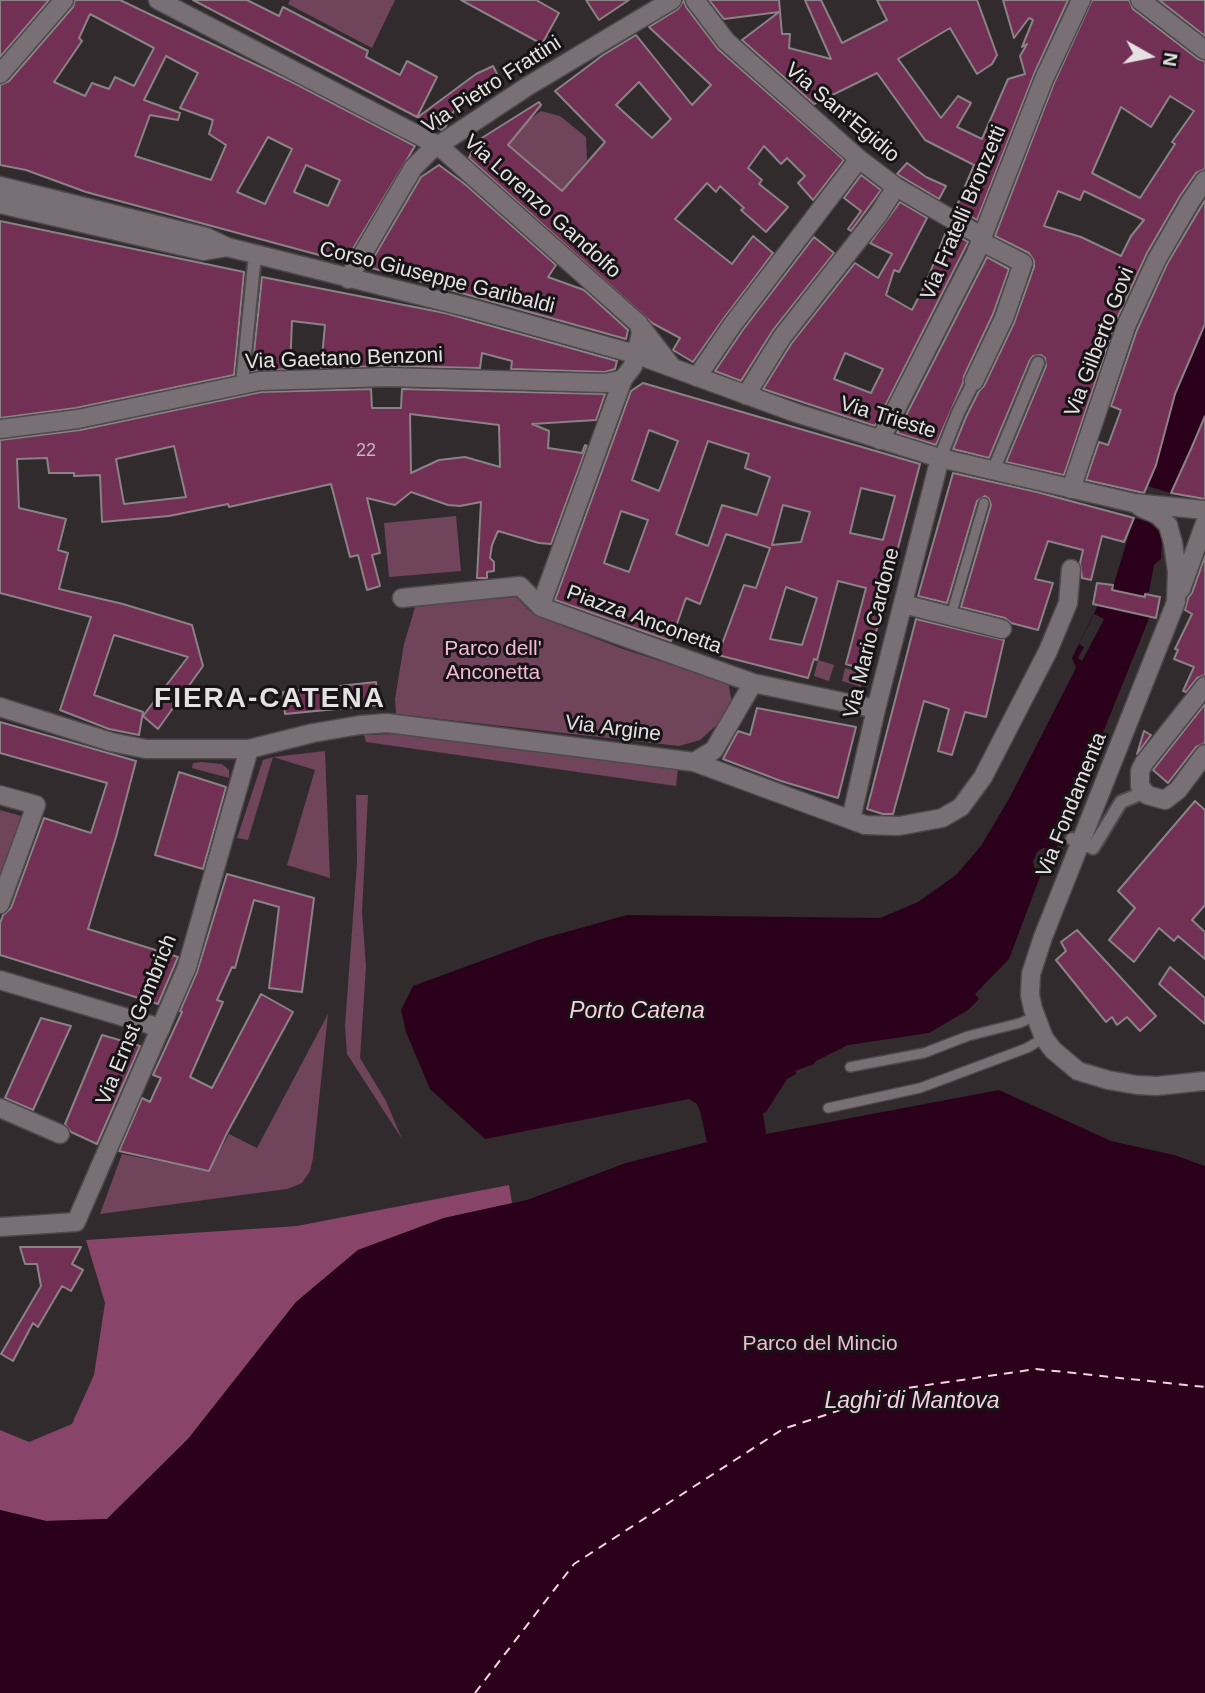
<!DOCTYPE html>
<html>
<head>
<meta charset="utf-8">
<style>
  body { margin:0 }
  #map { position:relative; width:1205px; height:1693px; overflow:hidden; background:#312b2d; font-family:Helvetica,sans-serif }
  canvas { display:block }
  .north { position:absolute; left:1114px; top:21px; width:70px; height:70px; -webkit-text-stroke:5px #171415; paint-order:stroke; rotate:99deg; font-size:19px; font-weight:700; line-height:28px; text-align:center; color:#e5e1e3 }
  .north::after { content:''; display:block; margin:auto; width:24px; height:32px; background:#e5e1e3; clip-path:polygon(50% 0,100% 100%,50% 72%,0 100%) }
</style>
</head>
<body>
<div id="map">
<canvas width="1205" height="1693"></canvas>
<div class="north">N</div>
</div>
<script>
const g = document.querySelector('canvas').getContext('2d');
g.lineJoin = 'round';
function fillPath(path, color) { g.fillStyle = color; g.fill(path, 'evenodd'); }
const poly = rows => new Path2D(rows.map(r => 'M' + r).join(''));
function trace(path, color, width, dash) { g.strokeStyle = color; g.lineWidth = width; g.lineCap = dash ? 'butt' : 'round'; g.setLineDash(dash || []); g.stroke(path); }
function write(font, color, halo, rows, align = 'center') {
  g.font = font + ' Helvetica,sans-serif'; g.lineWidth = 6; g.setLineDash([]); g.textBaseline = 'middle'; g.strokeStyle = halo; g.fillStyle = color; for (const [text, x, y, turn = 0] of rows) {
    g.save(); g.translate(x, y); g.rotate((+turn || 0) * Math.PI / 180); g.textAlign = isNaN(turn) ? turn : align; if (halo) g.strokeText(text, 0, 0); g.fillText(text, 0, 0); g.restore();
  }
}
fillPath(poly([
  [290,0,395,0,372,48,288,4],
  [541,111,560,116,586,137,587,160,562,191,508,145,525,123],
  [456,516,461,571,389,577,384,523],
  [516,597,533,614,620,648,715,679,729,686,732,703,720,722,700,740,679,746,396,714,395,699,404,644,416,604],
  [818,660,834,665,829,681,814,676],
  [845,668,865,674,861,687,842,681],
  [394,734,678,768,676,786,366,742,364,735],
  [325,751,330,878,287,865,315,770,273,757,248,840,237,838,263,760,273,757],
  [201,762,222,764,229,770,229,778,192,768,193,763],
  [356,795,368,795,362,912,366,966,360,1058,386,1101,402,1139,347,1054,345,1026,357,863],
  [0,810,25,817,0,879],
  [328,1014,313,1158,310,1171,302,1183,287,1189,100,1214,122,1154,209,1171,229,1134,257,1148]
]), '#70455b');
fillPath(poly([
  [509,1185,512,1203,444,1218,358,1250,296,1302,188,1439,107,1519,46,1521,0,1510,0,1430,29,1442,72,1424,94,1375,105,1303,86,1240,297,1226]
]), '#894569');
fillPath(poly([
  [1205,325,1205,415,1171,493,1147,486,1177,389],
  [1134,518,1149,522,1158,530,1162,537,1161,559,1154,565,1149,592,1147,592,1145,597,1112,590],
  [1098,605,1150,616,1056,849,1043,848,1037,852,1033,862,1035,870,1041,874,1009,959,975,994,979,999,968,1010,929,1033,848,1045,816,1061,814,1064,795,1071,796,1074,787,1079,766,1112,763,1113,766,1134,999,1090,1111,1141,1174,1155,1205,1166,1205,1693,0,1693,0,1510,46,1521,107,1519,188,1439,296,1302,358,1250,444,1218,527,1200,626,1163,707,1142,700,1111,697,1104,689,1099,485,1139,430,1089,406,1032,401,1010,413,986,541,939,627,915,880,918,918,902,956,875,981,846,1010,797,1076,668,1072,658]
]), '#2b001a');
fillPath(poly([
  [1094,614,1104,619,1082,661,1078,658,1084,647,1079,644]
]), '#312b2d');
trace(poly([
  [475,1693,574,1564,783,1429,907,1388,1036,1369,1205,1387]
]), '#f9cfe2', 2, [9, 7]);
const building = poly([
  [0,0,49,0,0,57,0,0],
  [75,0,120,0,292,82,415,146,345,262,86,192,26,170,0,165,0,85,9,81,73,7,75,0],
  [90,14,154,48,134,86,115,77,109,89,92,83,85,96,54,82,82,41,79,38,90,14],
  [166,56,198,73,180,108,213,120,209,134,226,145,211,180,135,156,150,115,178,120,180,113,144,100,166,56],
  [268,137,292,149,265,204,237,192,268,137],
  [306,165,340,180,328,206,294,192,306,165],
  [193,0,247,0,279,16,283,7,368,51,366,57,400,75,407,61,437,77,417,117,193,0],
  [461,0,536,0,559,13,542,44,461,0],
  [586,0,629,0,599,20,586,0],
  [684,0,686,7,718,49,844,160,813,200,798,183,805,176,787,158,781,164,764,146,748,168,762,180,759,184,788,207,766,232,741,210,744,208,720,186,716,192,707,183,675,219,732,264,753,236,773,253,724,318,693,362,673,350,680,338,652,323,469,158,477,141,539,102,541,105,508,145,562,191,605,142,555,91,603,55,636,35,692,105,711,85,649,27,678,9,684,0],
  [639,82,671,119,652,138,616,105,639,82],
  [709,0,779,0,782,34,790,34,789,48,831,59,805,0,821,0,842,43,887,20,877,0,977,0,997,55,992,64,977,74,950,28,898,59,941,118,958,96,971,103,957,127,982,139,1008,79,1025,74,1020,56,1027,44,1022,47,1033,20,1029,18,1014,38,1003,0,1068,0,1034,74,977,220,956,208,974,165,925,140,877,73,814,104,742,40,779,12,724,19,709,0],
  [1092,0,1129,0,1133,9,1198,59,1205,61,1205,169,1196,173,1180,196,1147,253,1116,321,1064,475,1006,462,1046,366,1045,358,1041,355,1033,356,1030,360,989,458,953,449,966,417,979,391,984,386,1014,323,1034,267,1034,261,1029,253,995,236,1054,83,1092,0],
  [1170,96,1194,111,1172,142,1175,144,1140,198,1092,173,1121,107,1151,127,1170,96],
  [1058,191,1080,200,1084,191,1144,220,1131,236,1121,256,1081,237,1044,226,1058,191],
  [1159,0,1205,0,1205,36,1159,0],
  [493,66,502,84,457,105,446,126,442,130,418,117,476,74,493,66],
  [907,163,926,177,946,186,939,199,897,174,907,163],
  [439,165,466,185,556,265,548,277,584,290,628,330,626,339,368,267,421,177,439,165],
  [861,175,881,190,851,231,848,229,861,211,844,198,861,175],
  [1205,200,1205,324,1175,394,1156,465,1144,493,1086,480,1099,442,1108,445,1121,410,1111,406,1137,330,1167,264,1205,200],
  [900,202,927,218,899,272,894,270,886,295,912,310,926,283,947,229,968,242,875,426,763,389,791,344,855,263,878,278,892,254,870,243,900,202],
  [845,353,883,369,871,393,834,379,845,353],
  [0,221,244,272,234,375,76,408,0,418,0,221],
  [814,237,834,253,773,330,741,381,715,371,742,331,814,237],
  [987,257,1009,269,993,314,964,376,963,383,936,445,897,433,987,257],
  [262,277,445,313,617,361,615,369,605,372,511,369,512,361,482,353,480,368,388,366,321,368,325,325,292,321,290,369,252,371,262,277],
  [643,383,920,464,866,670,846,664,866,588,838,581,817,660,814,659,808,678,718,655,744,585,756,588,770,548,726,534,700,604,686,598,671,641,555,600,631,391,643,383],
  [649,430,678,441,659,491,632,480,649,430],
  [708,441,749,454,745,468,770,477,757,515,722,505,708,546,676,534,708,441],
  [861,488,895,496,883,540,850,533,861,488],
  [783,505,810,512,801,542,772,545,783,505],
  [621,511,648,520,629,572,604,563,621,511],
  [786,587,817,598,802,645,770,639,786,587],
  [371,389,372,408,401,408,402,389,605,394,596,420,532,424,549,431,548,448,582,453,585,445,587,446,551,544,539,543,498,531,492,545,490,558,494,562,494,571,487,572,487,578,477,578,481,502,460,506,448,505,411,492,395,505,367,498,380,553,372,555,380,586,367,590,358,555,350,557,331,484,229,507,228,504,169,516,102,522,100,475,74,476,74,473,49,473,47,458,17,459,19,508,66,519,58,550,68,553,59,589,123,604,192,625,203,666,158,729,143,716,188,657,114,635,94,695,143,712,139,735,109,729,60,710,91,617,0,593,0,440,80,430,261,392,371,389],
  [410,414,499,425,500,467,465,457,439,460,411,473,410,414],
  [174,446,186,497,124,504,116,459,174,446],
  [1205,416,1205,499,1171,493,1191,449,1205,416],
  [953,473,1037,492,1134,518,1124,542,1102,536,1091,580,1082,578,1080,563,1083,550,1048,541,1035,579,1053,583,1038,630,1011,623,1005,618,961,607,991,505,989,499,985,496,977,501,947,603,918,596,953,473],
  [1205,556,1205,675,1197,678,1186,692,1183,691,1194,667,1174,659,1178,650,1175,649,1192,614,1185,610,1188,598,1192,593,1205,556],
  [1097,583,1113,585,1112,590,1145,597,1145,594,1160,597,1156,618,1093,604,1097,583],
  [916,619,1004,640,986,717,965,712,952,755,938,751,949,709,924,701,893,814,883,814,867,809,916,619],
  [376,682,378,705,285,714,283,692,376,682],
  [1205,704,1205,743,1196,747,1168,783,1153,770,1205,704],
  [757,708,856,727,838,798,781,781,723,759,738,731,750,735,757,708],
  [0,722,136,761,116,837,88,929,178,957,158,1004,0,955,0,923,3,915,11,908,44,818,91,833,107,783,0,753,0,722],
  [1144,731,1151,735,1137,754,1144,731],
  [179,772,226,787,203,869,155,855,179,772],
  [1195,801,1205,810,1205,905,1192,920,1205,932,1205,959,1178,936,1174,941,1159,928,1134,962,1109,940,1135,908,1118,891,1195,801],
  [227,874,314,898,302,992,269,988,279,907,254,900,235,968,232,967,217,1000,223,1002,190,1077,212,1088,261,994,293,1012,227,1133,209,1171,119,1151,142,1098,150,1102,161,1078,153,1075,182,1012,180,1011,197,972,227,874],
  [1077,930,1156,1016,1140,1031,1127,1017,1117,1025,1112,1017,1106,1022,1056,960,1066,951,1061,942,1077,930],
  [1170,967,1205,998,1205,1024,1159,984,1170,967],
  [41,1018,71,1026,33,1110,5,1098,41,1018],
  [102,1035,140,1046,97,1144,71,1132,65,1124,102,1035],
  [20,1247,81,1247,72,1264,83,1270,71,1291,62,1286,38,1327,33,1323,13,1361,1,1354,41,1286,37,1264,25,1264,20,1247]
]);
fillPath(building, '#713054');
trace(building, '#8a8285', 2);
const service = poly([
  [951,615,984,503],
  [850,1067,924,1053,968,1036,1020,1023,1036,1016],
  [828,1108,920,1088,1027,1048,1044,1038]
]);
const pedestrian = poly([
  [242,384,255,255],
  [940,458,958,413,974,381],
  [993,471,1038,363],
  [1072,839,1093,848,1121,802,1145,792]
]);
const minor = poly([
  [695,0,726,41,859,159,896,187,981,236],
  [1140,0,1205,50],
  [0,74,64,0],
  [641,327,672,367],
  [697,377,733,324,859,159],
  [974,381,1004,318,1023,263,980,241],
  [746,395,782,337,878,215,896,187],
  [0,429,78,419,260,381,388,377,606,383,623,379,633,366,641,333,639,324,439,146,158,0],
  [880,440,976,253,1044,79,1081,0],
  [1071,489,1126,326,1157,259,1190,202,1205,180],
  [402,598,520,586,541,607,753,683,876,709],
  [903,604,1002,629],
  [541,605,623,379],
  [1205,686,1144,763,1140,771,1140,786,1147,795,1165,800,1178,790,1205,754],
  [0,707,111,742,146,749,249,749,313,733,360,725,387,723,694,762,865,825,899,826,942,818,961,807,983,777,1048,651,1068,603,1071,569],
  [694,762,714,750,753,683],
  [0,795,36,805,0,904],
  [851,819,876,709,940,458],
  [0,980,161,1028],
  [0,1108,60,1134],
  [0,1227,76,1222,187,967,249,749]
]);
const tertiary = poly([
  [348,279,413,168,430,151,528,86,672,0]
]);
const secondary = poly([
  [0,186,206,237,227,247,474,309,635,354,796,413,940,458,1134,503,1205,510],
  [0,204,203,251,227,247],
  [1140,507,1158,515,1168,525,1173,543,1177,572,1176,602,1043,937,1031,974,1030,995,1033,1009,1044,1038,1053,1050,1078,1071,1108,1080,1137,1085,1157,1086,1205,1081],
  [1181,589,1205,523]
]);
trace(service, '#4e494b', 12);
trace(pedestrian, '#4e494b', 16);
trace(minor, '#4e494b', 21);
trace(tertiary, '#4e494b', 21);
trace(secondary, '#4e494b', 21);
trace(service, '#787074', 9);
trace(pedestrian, '#787074', 12);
trace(minor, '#787074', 18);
trace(tertiary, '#787074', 18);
trace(secondary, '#787074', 18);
write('18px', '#c8b5bf', null, [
  ["22",366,451]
]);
write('21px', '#e5e1e3', '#171415', [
  ["Via Pietro Frattini",492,85,-33],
  ["Via Sant'Egidio",842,113,40],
  ["Via Lorenzo Gandolfo",542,207,42],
  ["Via Fratelli Bronzetti",964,213,-67],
  ["Corso Giuseppe Garibaldi",437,278,14],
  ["Via Gilberto Govi",1100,342,-69],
  ["Via Gaetano Benzoni",344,359,-2],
  ["Via Trieste",888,418,17],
  ["Piazza Anconetta",644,620,20],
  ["Via Mario Cardone",872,633,-76],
  ["Via Argine",613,729,7],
  ["Via Fondamenta",1072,805,-68],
  ["Via Ernst Gombrich",137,1020,-68]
]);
write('21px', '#f5b9d6', '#171415', [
  ["Parco dell'",493,649],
  ["Anconetta",493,673],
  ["Parco del Mincio",820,1344]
]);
write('italic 23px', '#f9cfe2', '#171415', [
  ["Porto Catena",637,1012],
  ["Laghi di Mantova",912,1402]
]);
g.letterSpacing = '2px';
write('bold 28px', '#e5e1e3', '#171415', [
  ["FIERA-CATENA",270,699]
]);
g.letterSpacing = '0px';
</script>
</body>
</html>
